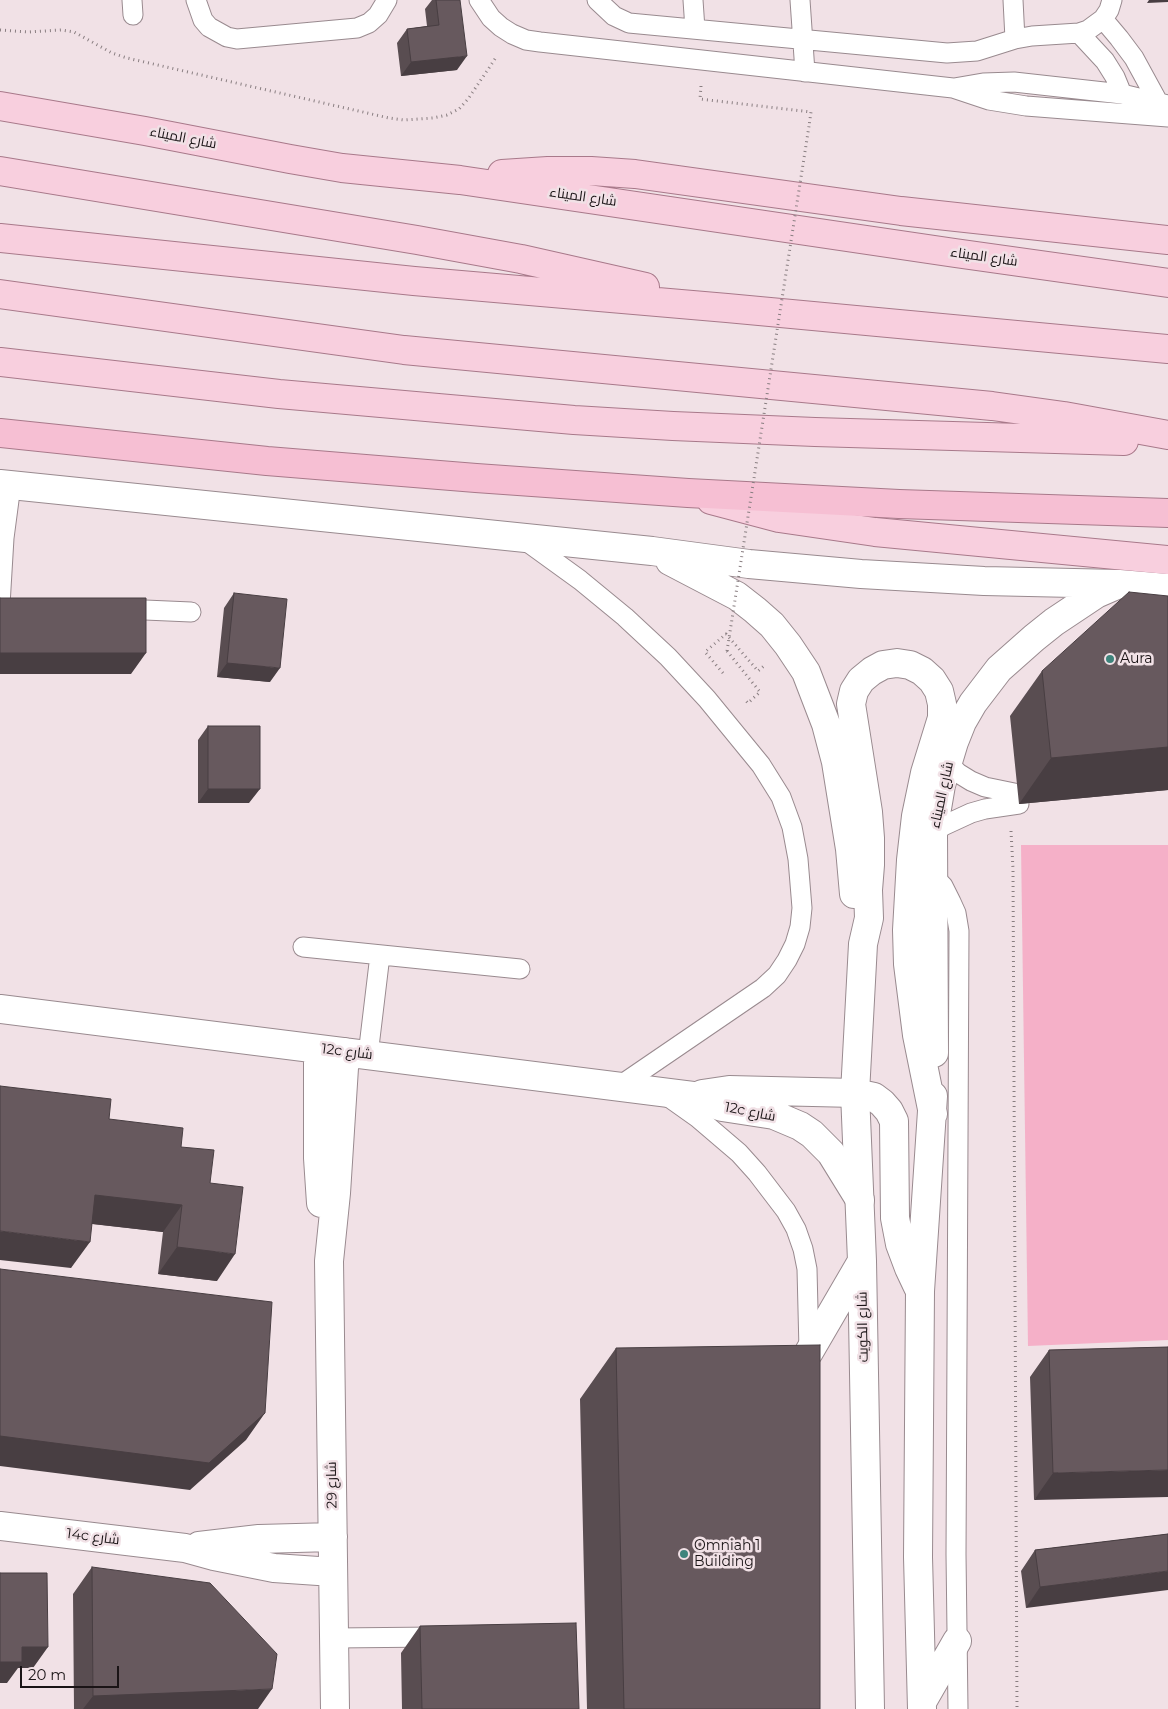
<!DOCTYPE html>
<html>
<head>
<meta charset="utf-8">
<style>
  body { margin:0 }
  #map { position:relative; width:1168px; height:1709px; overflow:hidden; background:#f1e1e6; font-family:Montserrat,sans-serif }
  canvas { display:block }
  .scale { position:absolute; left:20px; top:1666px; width:99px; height:22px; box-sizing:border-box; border:2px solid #1a1416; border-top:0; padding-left:6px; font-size:15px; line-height:18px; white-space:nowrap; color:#1a1416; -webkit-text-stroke:4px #f1e1e6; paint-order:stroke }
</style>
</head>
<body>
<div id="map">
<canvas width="1168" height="1709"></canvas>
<div class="scale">20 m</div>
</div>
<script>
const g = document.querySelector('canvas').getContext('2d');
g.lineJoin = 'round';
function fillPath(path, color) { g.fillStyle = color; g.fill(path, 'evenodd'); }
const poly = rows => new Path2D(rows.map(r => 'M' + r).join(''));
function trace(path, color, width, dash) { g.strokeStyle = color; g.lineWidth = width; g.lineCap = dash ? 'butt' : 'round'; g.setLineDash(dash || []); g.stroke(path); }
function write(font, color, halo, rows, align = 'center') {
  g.font = font + ' Montserrat,Cairo,sans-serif'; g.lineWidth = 5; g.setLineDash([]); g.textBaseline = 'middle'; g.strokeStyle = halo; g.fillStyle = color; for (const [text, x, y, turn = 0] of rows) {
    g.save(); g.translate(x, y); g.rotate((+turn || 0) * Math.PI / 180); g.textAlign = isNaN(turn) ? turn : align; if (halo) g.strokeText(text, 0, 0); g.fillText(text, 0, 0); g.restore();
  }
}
fillPath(poly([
  [1021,845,1168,845,1168,1340,1028,1346]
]), '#f5b0c8');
const service = poly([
  [132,0,133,15],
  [196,0,203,20,209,27,227,37,237,39,357,28,369,23,378,15,387,0],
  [479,0,491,18,501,27,512,34,526,40,540,42,953,88,989,100,1026,106,1168,117],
  [597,0,614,16,629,23,947,53,977,51,1015,39,1032,36,1079,33,1088,30,1103,19,1109,10,1112,0],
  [693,0,695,29],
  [800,0,805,72],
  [1013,0,1015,39],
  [1103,19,1119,38,1134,58,1158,102],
  [1079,33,1105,61,1115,77,1122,94],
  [954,88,983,83,1014,82,1122,94,1168,105],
  [522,538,580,580,625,617,668,657,707,699,761,765,781,797,792,827,798,859,802,908,800,927,795,944,787,960,777,975,763,988,618,1087],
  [0,605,4,538,11,485],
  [122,609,191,612],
  [947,762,958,773,971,781,985,787,1019,794],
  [933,832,945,825,971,813,985,809,1019,804],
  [934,877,943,886,951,902,956,913,959,931,956,1554,958,1709],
  [303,947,520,969],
  [368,1055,380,955],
  [667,1096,698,1118,739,1153,757,1173,786,1211,796,1229,803,1249,807,1269,809,1350],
  [334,1638,437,1637]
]);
const minor = poly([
  [0,1009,693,1096,707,1102,722,1107,774,1115,800,1126,812,1134,831,1153,860,1200],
  [318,1049,318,1158,321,1203],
  [702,1094,729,1090,855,1093],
  [0,1526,185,1548,214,1556,274,1568,333,1572],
  [199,1546,259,1539,333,1537],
  [335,1709,329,1261,336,1193,345,1052]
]);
const secondary = poly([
  [0,484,652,551,749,564,861,574,984,581,1119,584,1168,588],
  [670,561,737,596,755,610,772,625,788,645,806,672,826,724,836,762,850,849,854,894],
  [934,1053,933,832,941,785,954,742,962,722,973,703,999,669,1034,638,1054,622,1096,594,1119,584],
  [855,1093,874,1097,882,1103,889,1111,894,1121,895,1218,900,1244,909,1268,918,1287],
  [809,1352,862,1261],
  [922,1702,957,1641],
  [870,1709,862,1261,855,1093,863,944,869,918,868,890,870,865,870,838,868,812,851,704,854,691,861,680,872,671,883,665,897,663,910,665,922,671,932,680,939,691,942,704,942,718,925,773,916,816,911,860,907,930,908,964,917,1035,933,1114],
  [922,1709,918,1557,920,1291,933,1096]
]);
const primary = poly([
  [0,106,145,131,290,159,342,168,460,180,955,253,1168,283],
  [0,171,417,240,521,259,645,287],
  [502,174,548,171,591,171,635,174,901,211,1168,240],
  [0,238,414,281,727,308,1168,349],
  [0,294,404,350,992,406,1064,416,1168,435],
  [0,362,279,394,574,420,673,426,815,432,1124,441],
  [711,500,779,518,875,532,1168,560]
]);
const trunk = poly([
  [0,433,267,461,476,478,688,493,899,504,1168,513]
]);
trace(service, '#998a8f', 21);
trace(minor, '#998a8f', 30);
trace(secondary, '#998a8f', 30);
trace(primary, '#a8798a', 30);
trace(trunk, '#a8798a', 30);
trace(poly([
  [0,30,28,32,61,30,74,32,112,53,127,58,389,118,404,120,433,118,447,115,459,109,468,99,497,56],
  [701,86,700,99,811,112,809,126],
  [727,651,760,692,748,703,744,699],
  [723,673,705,652,726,634,758,671,765,665],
  [1011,831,1013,869,1017,1709]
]), '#897e81', 3, [1, 4]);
trace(service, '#fff', 19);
trace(minor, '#fff', 28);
trace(secondary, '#fff', 28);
trace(primary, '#f8cfde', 28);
trace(trunk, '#f6bfd3', 28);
trace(poly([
  [727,651,809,126]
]), '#897e81', 3, [1, 4]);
fillPath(poly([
  [432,0,460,0,457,70,401,76,397,43,407,29,427,26,425,9],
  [234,593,270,682,217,677,224,608],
  [1168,596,1168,790,1019,804,1010,716,1042,671],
  [208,726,249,803,198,803,198,740],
  [109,1119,181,1147,210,1183,217,1281,158,1274,163,1232,92,1224,71,1268],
  [1168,1347,1034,1500,1030,1377,1049,1350],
  [616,1348,820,1709,587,1709,580,1399],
  [1168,1534,1026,1608,1021,1571,1035,1550],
  [92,1567,258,1709,74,1709,73,1594],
  [420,1626,579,1709,402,1709,401,1653]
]), '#594d51');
fillPath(poly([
  [1149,0,1168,0,1168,2,1147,3],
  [467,56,457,70,401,76,411,62],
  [0,653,146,653,131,674,0,674],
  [227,663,280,668,270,682,217,677],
  [1168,747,1168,790,1019,804,1051,758],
  [208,789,260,789,249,803,198,803],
  [95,1195,182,1205,163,1232,76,1222],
  [0,1231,90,1242,71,1268,0,1260],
  [177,1247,235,1254,217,1281,158,1274],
  [265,1413,246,1440,190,1490,0,1466,0,1436],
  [1168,1470,1168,1497,1034,1500,1053,1473],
  [1168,1571,1168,1590,1026,1608,1040,1587],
  [22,1647,48,1647,33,1668,18,1668,7,1683,0,1683,0,1662],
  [272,1689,258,1709,83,1709,93,1696]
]), '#483e42');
const building = poly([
  [436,0,460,0,467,56,411,62,407,29,439,25,436,0],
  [1129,592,1168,596,1168,747,1051,758,1042,671,1129,592],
  [234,593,287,599,280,668,227,663,234,593],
  [0,598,146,598,146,653,0,653,0,598],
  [208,726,260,726,260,789,208,789,208,726],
  [0,1086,111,1099,109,1119,183,1128,181,1147,214,1150,210,1183,243,1187,235,1254,177,1247,182,1205,95,1195,90,1242,0,1231,0,1086],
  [0,1269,272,1302,265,1413,209,1463,0,1436,0,1269],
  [820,1345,820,1709,624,1709,616,1348,820,1345],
  [1168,1347,1168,1470,1053,1473,1049,1350,1168,1347],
  [1168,1534,1168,1571,1040,1587,1035,1550,1168,1534],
  [92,1567,210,1583,277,1654,272,1689,93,1696,92,1567],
  [0,1573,47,1573,48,1647,22,1647,22,1662,0,1662,0,1573],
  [576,1623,579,1709,422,1709,420,1626,576,1623]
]);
fillPath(building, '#67595e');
trace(building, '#483e42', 1);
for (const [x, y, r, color] of [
  [1110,659,5,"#3e847c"],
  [684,1554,5,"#3e847c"]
]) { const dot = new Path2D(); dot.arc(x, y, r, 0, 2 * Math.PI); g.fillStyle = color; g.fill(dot); trace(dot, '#f1e1e6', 2); }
write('14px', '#1a1416', '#f1e1e6', [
  ["شارع الميناء",183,138,11],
  ["شارع الميناء",583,197,8],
  ["شارع الميناء",984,257,8],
  ["شارع الميناء",942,795,-78],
  ["12c شارع",347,1052,7],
  ["12c شارع",750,1112,11],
  ["شارع الكويت",863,1327,-91],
  ["شارع 29",332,1485,-91],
  ["14c شارع",93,1537,7]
]);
write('14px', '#1a1416', '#f1e1e6', [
  ["Aura",1120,659],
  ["Omniah 1",694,1546],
  ["Building",694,1562]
], 'left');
</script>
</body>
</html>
